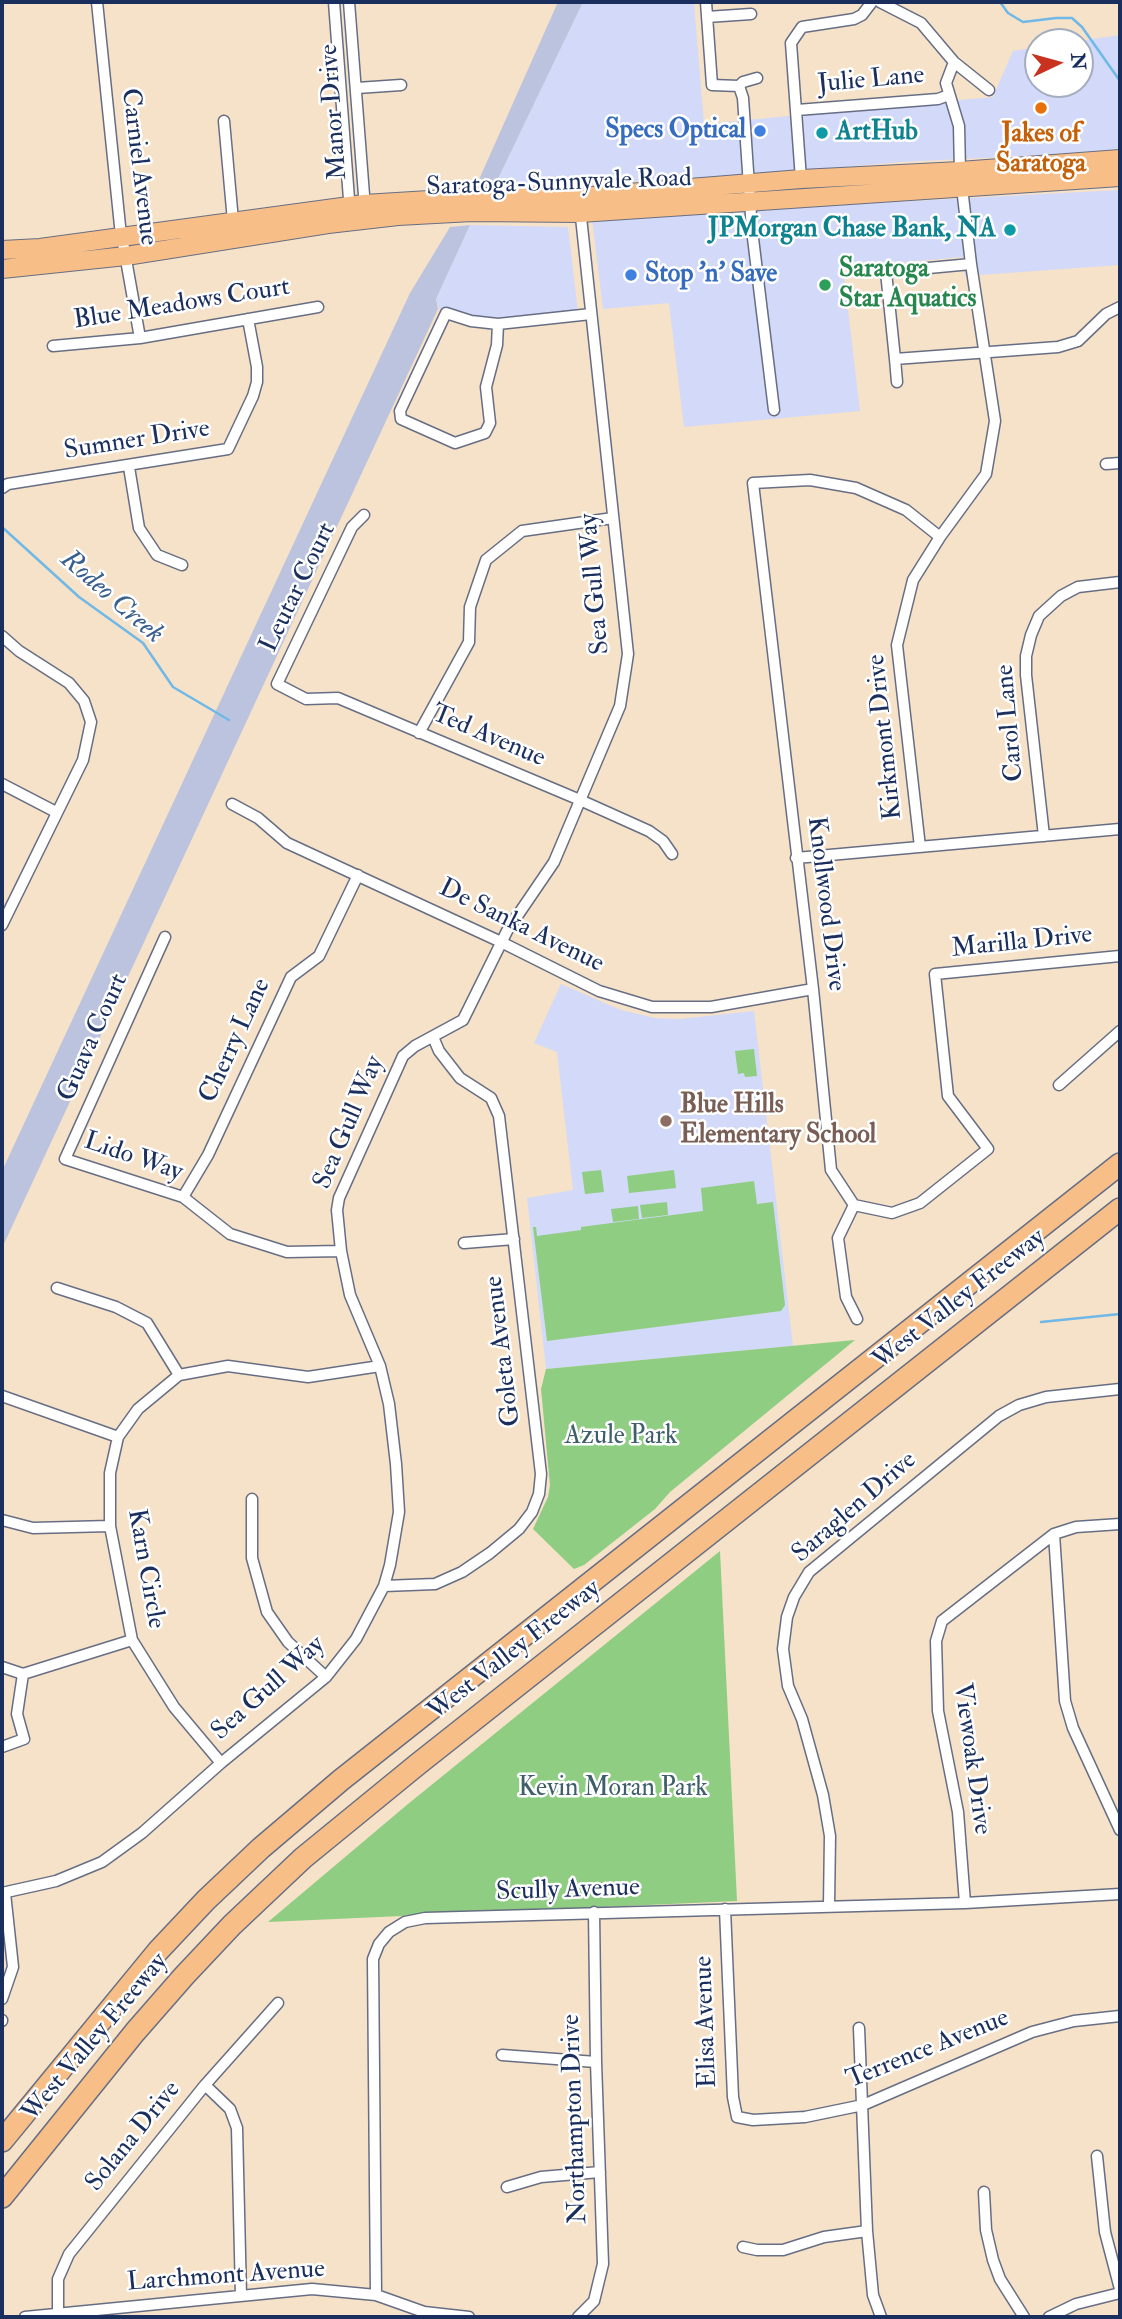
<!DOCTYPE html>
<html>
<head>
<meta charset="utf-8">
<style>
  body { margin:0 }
  #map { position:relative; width:1122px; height:2319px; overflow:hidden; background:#f5e2c8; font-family:"IM FELL Double Pica",serif }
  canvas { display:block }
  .frame { position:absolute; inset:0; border:4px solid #1b2f5e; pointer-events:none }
  .north { position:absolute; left:1024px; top:28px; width:70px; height:70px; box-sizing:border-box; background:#fff; border:2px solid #a4acbf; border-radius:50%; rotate:85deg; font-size:19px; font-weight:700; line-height:28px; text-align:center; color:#1b2f5e }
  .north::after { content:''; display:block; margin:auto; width:24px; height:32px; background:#c8321e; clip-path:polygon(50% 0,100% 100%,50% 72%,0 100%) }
</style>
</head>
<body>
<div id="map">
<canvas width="1122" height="2319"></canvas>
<div class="frame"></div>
<div class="north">N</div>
</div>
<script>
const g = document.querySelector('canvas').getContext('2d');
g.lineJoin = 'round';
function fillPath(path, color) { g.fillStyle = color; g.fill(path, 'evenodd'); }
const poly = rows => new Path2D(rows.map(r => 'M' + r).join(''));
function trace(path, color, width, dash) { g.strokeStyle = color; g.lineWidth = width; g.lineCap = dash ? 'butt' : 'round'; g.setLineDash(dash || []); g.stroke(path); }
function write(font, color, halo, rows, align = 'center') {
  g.font = font + ' "IM FELL Double Pica",serif'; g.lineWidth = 5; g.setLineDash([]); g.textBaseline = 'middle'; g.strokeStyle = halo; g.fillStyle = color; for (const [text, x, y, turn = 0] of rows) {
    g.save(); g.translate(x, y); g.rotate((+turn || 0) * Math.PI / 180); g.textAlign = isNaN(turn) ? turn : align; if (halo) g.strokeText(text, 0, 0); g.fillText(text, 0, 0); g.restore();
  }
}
fillPath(poly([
  [583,2,694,2,704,124,993,97,1013,51,1038,47,1038,84,1080,84,1080,42,1072,42,1120,35,1120,149,1042,155,901,162,707,179,494,187],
  [1120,190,1120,265,965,276,962,257,843,268,860,411,684,427,669,303,603,309,592,218],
  [470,225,568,227,578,313,480,319,439,309,436,299],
  [561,984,621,1010,655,1018,679,1019,754,1011,793,1346,546,1369,527,1198,573,1190,557,1052,534,1043]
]), '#d2d9f9');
fillPath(poly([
  [558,2,583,2,494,187,477,184],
  [470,225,436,299,438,309,2,1248,2,1171,410,293,450,227]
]), '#bcc3de');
fillPath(poly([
  [754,1049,757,1076,745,1077,744,1073,738,1074,735,1051],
  [601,1170,604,1192,585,1194,582,1172],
  [674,1170,676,1188,629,1193,627,1176],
  [754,1181,757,1204,773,1202,785,1305,781,1311,547,1341,533,1227,536,1227,537,1236,581,1230,581,1227,703,1211,701,1188],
  [667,1202,668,1215,642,1218,640,1205],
  [638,1206,639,1219,613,1222,611,1209],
  [855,1340,670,1492,655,1509,584,1565,574,1569,533,1529,548,1497,550,1485,541,1389,546,1369],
  [720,1551,737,1901,268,1922,408,1804]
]), '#8fcd83');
trace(poly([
  [1000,2,1008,13,1023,22,1056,18,1072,18,1082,27,1120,81],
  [2,527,79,597,143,643,173,687,229,720],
  [1041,1322,1120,1314]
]), '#6fb8e7', 2.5);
const street = poly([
  [97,2,120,226,140,338],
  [334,2,350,212],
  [349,2,365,208],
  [706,2,712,85,739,86,743,98,752,230,774,410],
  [880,2,921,23,954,62,946,83,959,126,960,171,971,264,995,421,986,474,940,537,913,580,897,645,920,847],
  [707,17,751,14],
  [954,62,989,90],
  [739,86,743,82,757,78],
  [357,88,401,85],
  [797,110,938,99,949,95],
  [224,121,233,221],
  [801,179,791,43,802,27,854,19,862,15,872,2],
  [971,264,886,272,895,359,1058,347,1078,341,1106,314,1120,307],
  [498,324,497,345,486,387,490,423,485,433,455,443,401,419,400,411,446,313,471,321,498,324,591,314],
  [53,346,140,338,318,307],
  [895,359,897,382],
  [1106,464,1120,463],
  [129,467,139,528,157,555,182,565],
  [2,488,8,484,228,449,253,396,257,382,257,367,248,319],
  [364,515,352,527,277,684,306,699,338,698,580,800,649,831,663,841,672,854],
  [2,636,19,651,69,683,84,701,91,722,83,760,2,925],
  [419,733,469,642,470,607,486,560,522,531,613,518],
  [2,784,56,812],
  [232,804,258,818,287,843,501,942,599,991,652,1007,711,1007,813,989],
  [1044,836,1026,675,1026,656,1031,635,1039,616,1061,596,1078,587,1120,582],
  [796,858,1120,829],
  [165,937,65,1159,183,1197,230,1234,287,1252,341,1251],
  [1059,1085,1120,1031],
  [183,1197,208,1155,291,977,319,956,358,875],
  [854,1205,892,1213,920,1203,988,1149,948,1096,935,974,1120,956],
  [464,1243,514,1239],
  [57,1288,116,1307,147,1323,179,1375],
  [857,1319,846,1297,838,1238,854,1205,831,1170,813,989,753,483,810,480,856,488,906,510,940,537],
  [2,1396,118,1437],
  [252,1499,252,1558,267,1612,288,1642,326,1677],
  [2,1520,33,1528,110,1526],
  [1054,1534,1065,1701,1073,1728,1120,1830],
  [384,1586,435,1584,462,1572,490,1553,519,1529,532,1512,539,1494,541,1474,499,1116,491,1098,460,1078,439,1051,433,1037],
  [2,1667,23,1674,132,1640],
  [2,1747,24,1739,17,1714,23,1674],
  [221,1763,174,1707,132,1640,110,1526,110,1473,118,1437,138,1409,179,1375,228,1366,308,1377,380,1366],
  [2,1893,56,1881,102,1862,142,1833,221,1763,326,1677,356,1639,384,1586,390,1565,399,1512,396,1464,389,1404,380,1366,350,1295,341,1251,337,1210,339,1198,403,1056,415,1046,463,1020,507,931,554,862,620,706,628,654,580,208],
  [965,1903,958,1812,938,1711,936,1641,942,1621,1054,1534,1076,1527,1120,1524],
  [829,1905,830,1836,823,1795,802,1719,788,1686,783,1649,787,1617,794,1597,809,1572,999,1416,1019,1405,1046,1397,1120,1389],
  [725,1909,733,2097,737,2117,753,2120,805,2117,863,2105,1032,2032,1074,2021,1120,2016],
  [2,1999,13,1967,5,1893],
  [2,2020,2,2021],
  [859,2028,867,2231,873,2295,881,2317],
  [502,2055,596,2062],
  [205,2085,230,2109,237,2128,241,2296],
  [1097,2156,1105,2232,1120,2289],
  [507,2187,541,2177,600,2172],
  [984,2192,986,2230,993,2260,1000,2279,1024,2317],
  [743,2247,757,2250,783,2250,824,2237,867,2231],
  [376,2295,373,1959,379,1944,389,1932,405,1922,425,1918,965,1903,1120,1894],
  [58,2313,58,2279,69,2254,205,2085,278,2003],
  [25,2317,312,2289,376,2295,424,2312,469,2317],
  [578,2317,594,2301,603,2264,596,2062,594,1912],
  [1049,2317,1076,2304,1120,2293]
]);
const primary = poly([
  [2,250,40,248,364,204,478,197,579,197,801,179,960,171,1120,159],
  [2,269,126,256,328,224,398,216,472,212,580,213,1120,177]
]);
const highway = poly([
  [2,2141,158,1951,206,1900,261,1848,341,1780,1120,1164],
  [2,2197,135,2032,184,1976,232,1925,303,1858,418,1764,1120,1209]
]);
trace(street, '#676e83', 13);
trace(primary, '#676e83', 20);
trace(highway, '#676e83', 24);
trace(street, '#fff', 10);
trace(primary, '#f7be88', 18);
trace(highway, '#f7be88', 21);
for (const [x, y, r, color] of [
  [1041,108,7,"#e8710a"],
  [760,131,7,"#3f7fe0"],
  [822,133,7,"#0f9aa8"],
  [1010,230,7,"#0f9aa8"],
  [631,275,7,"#3f7fe0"],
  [825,285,7,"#2e9e5b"],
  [666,1121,7,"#8d6e63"]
]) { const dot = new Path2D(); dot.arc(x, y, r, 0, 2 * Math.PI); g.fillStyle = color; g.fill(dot); trace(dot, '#fff', 2.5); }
write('26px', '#1b2f5e', '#fff', [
  ["Julie Lane",871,81,-5],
  ["Manor Drive",335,112,-94],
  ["Carniel Avenue",138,167,83],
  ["Saratoga-Sunnyvale Road",559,184,-2],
  ["Blue Meadows Court",182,305,-9],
  ["Sumner Drive",137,441,-9],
  ["Sea Gull Way",596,584,-95],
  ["Leutar Court",299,588,-64],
  ["Carol Lane",1011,723,-95],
  ["Ted Avenue",488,737,23],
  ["Kirkmont Drive",886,737,-96],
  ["Knollwood Drive",825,904,83],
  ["De Sanka Avenue",521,927,26],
  ["Marilla Drive",1022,943,-6],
  ["Guava Court",94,1038,-66],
  ["Cherry Lane",236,1041,-65],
  ["Sea Gull Way",350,1123,-67],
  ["Lido Way",133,1158,19],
  ["West Valley Freeway",960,1300,-38],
  ["Goleta Avenue",504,1351,-97],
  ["Saraglen Drive",855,1508,-41],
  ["Karn Circle",145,1569,80],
  ["West Valley Freeway",515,1651,-38],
  ["Sea Gull Way",269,1689,-42],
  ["Viewoak Drive",971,1759,82],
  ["Scully Avenue",568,1891,-2],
  ["Elisa Avenue",707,2022,-92],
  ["West Valley Freeway",96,2038,-50],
  ["Terrence Avenue",928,2050,-22],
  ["Northampton Drive",576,2119,-92],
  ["Solana Drive",134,2137,-51],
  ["Larchmont Avenue",226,2277,-4]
]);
write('bold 26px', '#366cbe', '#fff', [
  ["Specs Optical",746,131],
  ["Stop ’n’ Save",645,275,"left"]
], 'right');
write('bold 26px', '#0d838f', '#fff', [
  ["ArtHub",836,133],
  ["JPMorgan Chase Bank, NA",996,230,"right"]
], 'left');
write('bold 26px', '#c56008', '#fff', [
  ["Jakes of",1041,135],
  ["Saratoga",1041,165]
]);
write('bold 26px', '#27864d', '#fff', [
  ["Saratoga",839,270],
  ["Star Aquatics",839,300]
], 'left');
write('bold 26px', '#785e54', '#fff', [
  ["Blue Hills",680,1106],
  ["Elementary School",680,1136]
], 'left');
write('26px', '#3e5e69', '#fff', [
  ["Azule Park",621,1437],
  ["Kevin Moran Park",613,1789]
]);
write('italic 28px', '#385f8e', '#fff', [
  ["Rodeo Creek",111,598,41]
]);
</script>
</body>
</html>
